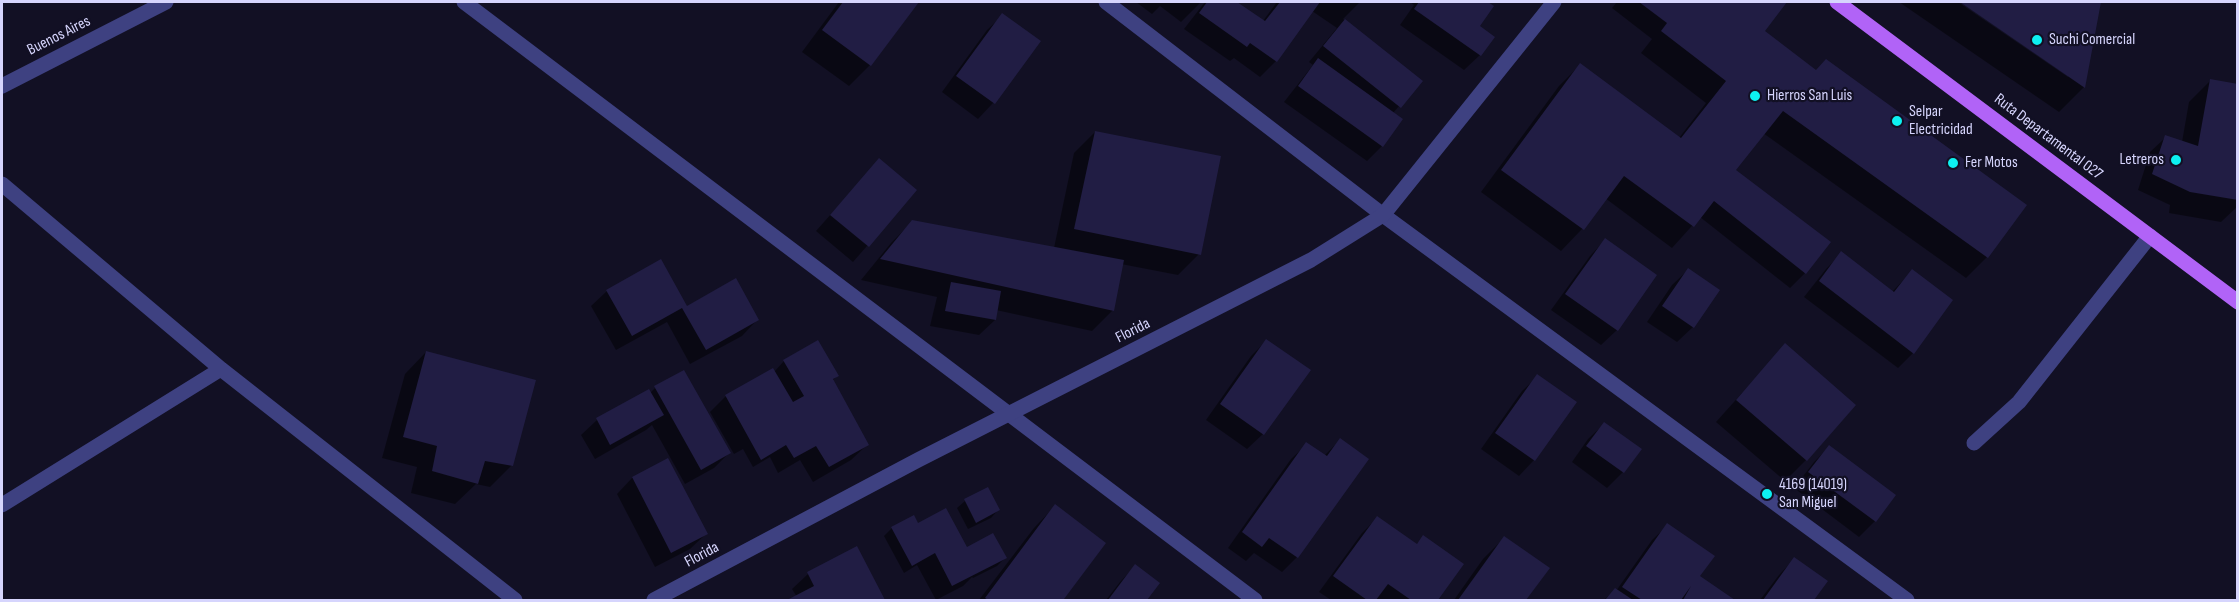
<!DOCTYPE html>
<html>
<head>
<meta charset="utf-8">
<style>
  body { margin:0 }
  #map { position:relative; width:2239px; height:602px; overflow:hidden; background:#121024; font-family:"Sofia Sans Condensed",sans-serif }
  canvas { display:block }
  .frame { position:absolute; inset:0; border:3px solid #d6d5fd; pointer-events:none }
</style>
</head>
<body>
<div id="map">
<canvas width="2239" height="602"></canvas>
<div class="frame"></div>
</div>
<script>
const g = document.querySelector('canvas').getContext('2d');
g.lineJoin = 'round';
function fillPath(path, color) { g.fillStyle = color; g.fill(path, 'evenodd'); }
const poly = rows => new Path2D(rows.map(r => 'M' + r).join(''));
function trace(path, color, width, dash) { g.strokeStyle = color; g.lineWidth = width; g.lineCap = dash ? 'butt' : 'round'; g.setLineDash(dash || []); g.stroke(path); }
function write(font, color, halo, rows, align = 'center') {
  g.font = font + ' "Sofia Sans Condensed",sans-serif'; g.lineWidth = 4.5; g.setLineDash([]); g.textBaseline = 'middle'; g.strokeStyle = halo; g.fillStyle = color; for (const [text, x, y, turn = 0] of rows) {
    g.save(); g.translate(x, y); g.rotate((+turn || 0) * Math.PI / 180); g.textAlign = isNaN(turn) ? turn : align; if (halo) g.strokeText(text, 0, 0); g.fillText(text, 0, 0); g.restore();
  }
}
fillPath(poly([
  [839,2,917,2,870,65,849,86,802,52],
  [1136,2,1201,2,1181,22,1160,6,1152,14],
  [1205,2,1235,2,1263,21,1277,2,1360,2,1343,19,1421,81,1393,113,1382,146,1367,161,1284,102,1313,65,1309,62,1337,28,1312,11,1276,61,1260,77,1234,58,1230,61,1184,29],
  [1410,2,1486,2,1492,6,1478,27,1480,55,1464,70,1400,25,1414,5],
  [1617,2,1786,2,1763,31,1987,257,1966,278,1763,133,1729,176,1805,273,1790,288,1700,217,1672,248,1605,198,1582,229,1561,251,1481,192,1559,86,1580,65,1679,138,1706,103,1641,53,1652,39,1612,8],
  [1899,2,1958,2,2068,77,2068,74,1963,2,2099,2,2084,87,2059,112],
  [1003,15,1039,41,993,103,978,119,942,92,987,30],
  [2211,80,2238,85,2238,206,2221,222,2169,213,2170,205,2138,190,2150,152,2166,137,2182,142,2189,102],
  [1095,132,1199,254,1178,275,1121,264,1113,310,1092,331,996,310,995,320,979,335,930,326,937,297,861,280,891,243,912,222,1054,248,1074,153],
  [879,160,915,191,853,262,816,231],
  [1605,240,1617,330,1601,345,1551,310,1590,256],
  [1842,253,1892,292,1912,271,1913,353,1898,368,1804,297,1826,269],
  [1688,270,1693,327,1677,342,1647,322,1672,285],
  [607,291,686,308,757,320,742,336,690,364,667,322,616,350,591,306],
  [1266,341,1263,434,1247,449,1206,420,1251,356],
  [1785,345,1806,460,1785,481,1716,422],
  [426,352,512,465,490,487,476,484,455,504,411,493,417,467,382,458,405,374],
  [784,361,837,376,832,381,867,445,851,460,813,482,800,460,778,473,770,457,753,467,743,449,734,454,710,412,726,396,773,370,774,372],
  [1538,376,1534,460,1519,476,1481,449,1522,391],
  [655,388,729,453,714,468,685,484,652,425,646,430,595,459,581,435,597,420,649,391,650,393],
  [1604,424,1623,472,1607,488,1572,462,1588,439],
  [1340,440,1297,557,1282,572,1254,553,1246,561,1228,548,1291,459,1307,444,1324,456],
  [1829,447,1894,495,1875,521,1859,537,1794,488,1814,462],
  [667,460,706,534,690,549,655,567,617,494,632,478],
  [965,501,998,510,991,518,968,529,957,508],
  [1055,506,1062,599,1064,600,979,600,1034,528],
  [1377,518,1416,545,1424,537,1462,565,1437,600,1331,600,1319,592,1362,533],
  [918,525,967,549,1005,558,997,566,973,578,972,577,963,586,936,600,917,565,904,573,884,536,892,528],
  [1668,525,1698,576,1732,600,1604,600,1615,590,1616,591,1652,540],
  [1504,538,1548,568,1524,600,1454,600,1483,559],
  [857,548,884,600,790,600,797,597,792,589,808,574],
  [1794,559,1826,582,1813,600,1760,600,1779,575],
  [1135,566,1158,583,1145,600,1106,600,1120,582]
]), '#0007');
fillPath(poly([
  [843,2,919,2,871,66,822,30],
  [1207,2,1237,2,1265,21,1280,2,1320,2,1277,62,1250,43,1247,47,1199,13],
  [1419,2,1488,2,1494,6,1480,26,1495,37,1481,56,1414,9],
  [1639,2,1787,2,1765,31,1816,70,1826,59,2027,205,1988,258,1783,111,1736,170,1831,242,1806,274,1714,201,1694,227,1624,176,1584,230,1501,170,1580,63,1681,138,1726,81,1661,31,1667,23],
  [1960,2,2101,2,2085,88],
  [1002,13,1041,41,995,104,956,76],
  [1345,19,1423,81,1401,108,1323,46],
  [1318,58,1403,119,1383,147,1298,86],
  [2210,79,2238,84,2238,200,2190,192,2152,174,2165,135,2198,146],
  [1095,131,1221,156,1201,255,1074,229],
  [879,158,917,190,869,247,830,215],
  [912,220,1124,260,1114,311,880,259],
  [1605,238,1657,275,1618,331,1565,294],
  [1841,251,1894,292,1912,269,1953,300,1914,354,1819,281],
  [661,259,687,306,736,278,759,320,706,350,682,308,632,336,606,290],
  [1688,268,1720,290,1694,328,1662,306],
  [951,282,1001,291,996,320,945,311],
  [1266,339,1311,370,1264,435,1220,404],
  [818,340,839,376,833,379,869,445,829,467,816,446,794,458,786,445,761,460,725,395,773,368,793,402,804,396,783,360],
  [1785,343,1856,405,1807,461,1736,400],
  [426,351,536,380,513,466,485,461,478,484,432,471,437,446,403,437],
  [684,370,731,453,701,470,654,386],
  [1537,374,1577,402,1535,461,1495,433],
  [649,389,664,415,610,445,596,418],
  [1604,422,1642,449,1624,473,1586,446],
  [1340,438,1369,459,1298,558,1269,538,1262,547,1242,532,1306,442,1327,456],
  [1829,445,1896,495,1876,522,1808,472],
  [668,458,708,534,671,553,632,477],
  [988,487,1000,510,976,523,964,499],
  [1055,504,1106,543,1064,599,1067,600,988,600,985,598],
  [946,508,967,547,993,533,1007,558,952,586,935,553,912,566,891,527,914,515,918,523],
  [1377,516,1417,544,1423,535,1464,564,1438,600,1411,600,1388,584,1376,600,1367,600,1333,576],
  [1667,523,1715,556,1700,576,1735,600,1683,600,1691,586,1681,600,1642,600,1622,587],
  [1504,536,1550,568,1526,600,1458,600],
  [857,546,885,600,787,600,814,586,807,572],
  [1794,557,1828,581,1814,600,1763,600],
  [1135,564,1160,583,1147,600,1108,600],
  [1615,588,1633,600,1605,600]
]), '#211d44');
trace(poly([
  [1974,443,2019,402,2150,236]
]), '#3e4181', 15);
trace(poly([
  [464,2,1255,600],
  [1106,2,1383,215,1907,600],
  [2,184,221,369,515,600],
  [2,505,221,369]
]), '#3e4181', 15);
trace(poly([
  [2,86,166,2],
  [654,600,918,460,1311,260,1383,215,1554,2]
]), '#3e4181', 15);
trace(poly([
  [1837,2,2238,302]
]), '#b163f7', 15);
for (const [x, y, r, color] of [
  [2037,40,6,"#0df0f1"],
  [1755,96,6,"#0df0f1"],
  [1897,121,6,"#0df0f1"],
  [2176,160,6,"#0df0f1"],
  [1953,163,6,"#0df0f1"],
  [1767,494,6,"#0df0f1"]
]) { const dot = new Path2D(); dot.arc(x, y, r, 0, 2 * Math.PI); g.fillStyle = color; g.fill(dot); trace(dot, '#121024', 2); }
write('16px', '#d6d5fd', '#121024', [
  ["Buenos Aires",59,36,-27],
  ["Ruta Departamental 027",2048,137,37],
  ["Florida",1133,331,-27],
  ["Florida",702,555,-28]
]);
write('16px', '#d6d5fd', '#121024', [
  ["Suchi Comercial",2049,40],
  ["Hierros San Luis",1767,96],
  ["Selpar",1909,112],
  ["Electricidad",1909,130],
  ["Letreros",2164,160,"right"],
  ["Fer Motos",1965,163],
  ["4169 (14019)",1779,485],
  ["San Miguel",1779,503]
], 'left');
</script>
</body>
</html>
